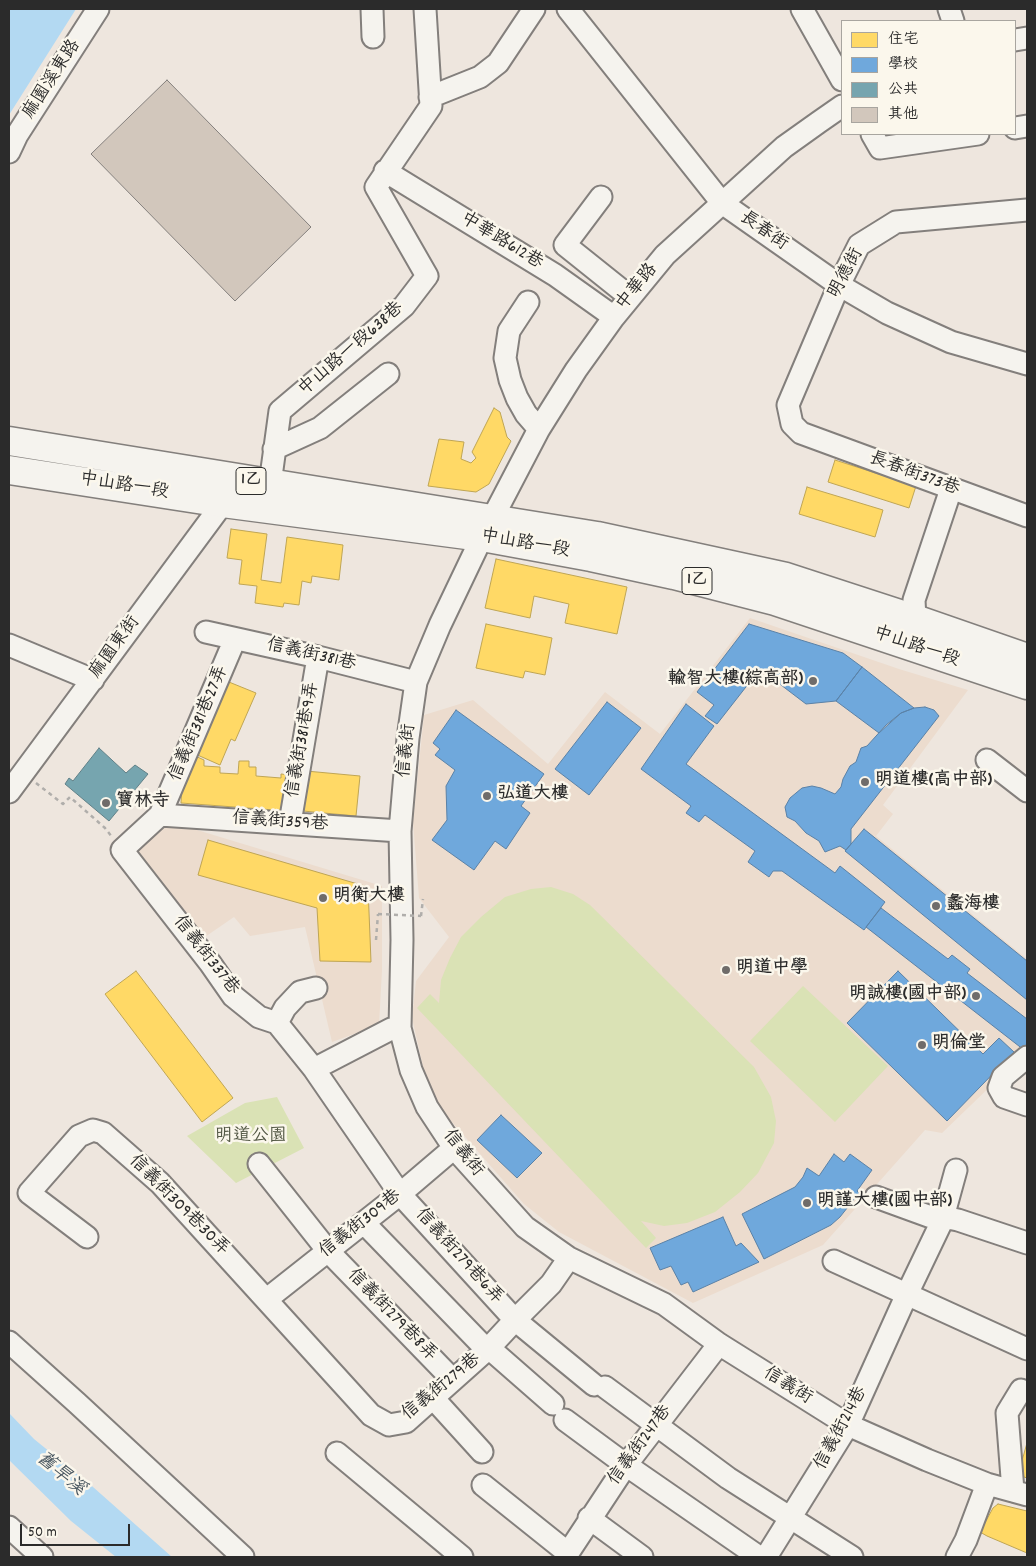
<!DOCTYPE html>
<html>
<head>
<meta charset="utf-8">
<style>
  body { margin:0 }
  #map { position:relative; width:1036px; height:1566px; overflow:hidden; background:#eee6de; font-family:Dekko,"LXGW WenKai TC",sans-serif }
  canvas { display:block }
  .frame { position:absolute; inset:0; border:10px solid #2b2b2b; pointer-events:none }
  .legend { position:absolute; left:841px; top:20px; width:175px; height:115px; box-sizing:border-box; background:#fbf7ec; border:1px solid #a8a59f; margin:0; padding:6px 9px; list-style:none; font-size:15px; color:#2b2b2b }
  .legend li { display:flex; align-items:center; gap:10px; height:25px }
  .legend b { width:25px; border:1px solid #a8a59f }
  .scale { position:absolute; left:20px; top:1524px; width:110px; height:22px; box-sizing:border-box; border:2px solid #2b2b2b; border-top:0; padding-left:6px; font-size:15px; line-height:18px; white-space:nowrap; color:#2b2b2b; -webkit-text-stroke:4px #fbf7ec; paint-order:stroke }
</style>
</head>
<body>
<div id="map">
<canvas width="1036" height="1566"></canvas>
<div class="frame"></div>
<ul class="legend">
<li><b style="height:14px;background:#ffd966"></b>住宅</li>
<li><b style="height:14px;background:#6fa8dc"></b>學校</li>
<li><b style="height:14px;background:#76a5af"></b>公共</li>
<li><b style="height:14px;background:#d2c7bc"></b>其他</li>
</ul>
<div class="scale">50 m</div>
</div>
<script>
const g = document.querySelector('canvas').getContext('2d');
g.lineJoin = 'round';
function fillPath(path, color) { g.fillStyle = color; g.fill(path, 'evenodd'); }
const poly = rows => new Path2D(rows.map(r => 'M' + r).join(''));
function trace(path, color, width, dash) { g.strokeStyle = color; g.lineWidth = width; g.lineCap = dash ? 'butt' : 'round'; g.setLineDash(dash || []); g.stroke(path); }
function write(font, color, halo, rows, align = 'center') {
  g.font = font + ' Dekko,"LXGW WenKai TC",sans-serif'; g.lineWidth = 5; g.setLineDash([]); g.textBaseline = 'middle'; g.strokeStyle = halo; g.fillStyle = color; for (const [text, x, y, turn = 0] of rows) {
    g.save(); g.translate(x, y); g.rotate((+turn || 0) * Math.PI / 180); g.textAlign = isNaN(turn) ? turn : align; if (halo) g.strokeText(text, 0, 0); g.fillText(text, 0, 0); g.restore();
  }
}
fillPath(poly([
  [750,618,899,669,968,690,883,805,893,814,876,836,1027,959,1027,1051,942,1133,925,1130,823,1245,693,1303,559,1232,524,1204,430,1097,412,1018,416,981,449,937,419,898,413,822,424,715,473,700,548,764,605,692,660,734],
  [164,820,382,886,382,970,379,1025,332,1042,305,927,250,936,234,917,202,939,130,853]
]), '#ecdcce');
fillPath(poly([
  [551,887,573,894,590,905,754,1067,771,1097,776,1121,774,1143,758,1173,740,1192,715,1212,687,1223,664,1226,641,1221,656,1238,646,1248,417,1008,430,994,439,1003,441,980,450,958,461,937,481,917,505,897,531,889],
  [803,986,888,1066,835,1122,750,1041],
  [277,1097,304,1148,236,1183,187,1136,245,1103]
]), '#dae2b5');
fillPath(poly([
  [9,9,76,9,9,115],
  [9,1413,34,1439,93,1487,172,1557,116,1557,71,1521,9,1460]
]), '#b3d9f2');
const homes = poly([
  [494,408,500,412,507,437,511,441,489,484,476,492,428,486,439,439,464,442,461,459,471,463,476,458,472,452,494,408],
  [835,460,916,486,909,508,828,482,835,460],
  [807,487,883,510,875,537,799,514,807,487],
  [231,529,267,534,261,580,281,583,287,537,343,545,339,580,312,576,311,583,302,581,299,605,284,603,283,607,255,603,257,586,239,584,242,560,227,558,231,529],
  [496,559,627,587,617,634,565,623,569,604,534,596,530,618,485,608,496,559],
  [486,624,552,638,545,675,525,671,523,678,476,668,486,624],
  [224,680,256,693,235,741,231,739,220,765,193,753,224,680],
  [193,755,204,760,204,766,220,767,220,773,238,774,239,761,249,761,249,767,256,767,256,776,281,778,281,774,291,775,288,811,181,803,183,765,193,755],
  [306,771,360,776,356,816,303,811,306,771],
  [208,840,368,887,371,962,320,961,317,908,198,875,208,840],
  [136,971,233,1098,202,1122,105,994,136,971],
  [1027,1443,1027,1478,1018,1475,1027,1443],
  [998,1504,1027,1511,1027,1553,987,1536,980,1532,993,1508,998,1504]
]);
fillPath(homes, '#ffd966');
trace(homes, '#bfa554', 1);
const schools = poly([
  [749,624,843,653,862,667,836,701,806,704,760,669,717,724,705,716,714,705,697,692,749,624],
  [862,667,914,708,901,713,879,733,836,701,862,667],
  [607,702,641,728,589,795,555,769,607,702],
  [686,704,714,726,686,764,835,873,840,866,885,902,864,930,782,871,773,871,769,877,748,862,755,851,705,815,699,822,686,813,691,806,641,769,686,704],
  [925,707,934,710,939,716,851,829,851,844,846,850,840,846,825,852,819,841,806,833,795,821,787,817,785,807,790,798,802,788,812,786,821,788,835,794,841,787,843,779,850,766,856,762,861,748,867,746,886,725,901,713,914,708,925,707],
  [456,710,544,774,521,806,530,813,506,849,495,841,474,870,432,840,447,820,446,786,455,770,435,755,440,749,433,743,456,710],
  [864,829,1027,961,1027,1000,845,851,864,829],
  [881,908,948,959,952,955,970,969,967,973,1027,1019,1027,1046,1024,1050,866,927,881,908],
  [898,971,983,1054,999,1038,1014,1052,947,1121,847,1023,898,971],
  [501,1115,542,1153,517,1178,477,1140,501,1115],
  [834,1154,844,1162,850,1154,872,1170,857,1191,859,1193,840,1217,831,1225,764,1259,742,1214,795,1187,803,1177,807,1168,819,1176,834,1154],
  [723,1217,736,1246,741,1243,759,1262,693,1292,688,1282,681,1285,671,1266,660,1270,650,1248,723,1217]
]);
fillPath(schools, '#6fa8dc');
trace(schools, '#5b82a7', 1);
const public = poly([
  [99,748,126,773,135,765,148,774,109,821,65,784,69,778,73,781,99,748]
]);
fillPath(public, '#76a5af');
trace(public, '#608087', 1);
const building = poly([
  [167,80,311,227,235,301,91,154,167,80]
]);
fillPath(building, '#d2c7bc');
trace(building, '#837f7c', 1);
const minor = poly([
  [372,9,373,37],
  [568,9,722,203,839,285,887,313,951,342,1027,364],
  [802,9,842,80],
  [949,9,953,21],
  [1015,40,1027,38],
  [430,97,480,77,498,63,534,9],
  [842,106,819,122,784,147,665,255,614,317,576,370,539,429,492,519,482,537,440,625,416,682,408,738,400,831,402,940,400,1028,411,1070,427,1107,454,1148,525,1227,569,1258,664,1304,719,1344,848,1425,927,1460,987,1484,1027,1495],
  [1015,128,1027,126],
  [872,134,880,148,978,134],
  [9,152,17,135,98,9],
  [385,171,555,275,614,317],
  [601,197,565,245,630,297],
  [1027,210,896,222,859,245,839,285,788,405,792,424,801,433,1027,516],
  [528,302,509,331,505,358,510,380,517,398,526,414,539,429],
  [274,449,320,428,388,374],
  [270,484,280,411,404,306,427,276,376,187,431,106,425,9],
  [915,619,914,600,951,489],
  [206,632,318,657,416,682],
  [235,639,160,815,122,850,210,963,233,996,259,1017,277,1023,314,1069,391,1029,400,1028],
  [9,645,93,680],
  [987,760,1027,791],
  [9,792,223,503],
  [160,815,400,831],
  [290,823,318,657],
  [277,1023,285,1008,300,992,316,988],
  [1027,1057,1003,1077,999,1088,1004,1097,1027,1105],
  [314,1069,400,1194,515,1320,594,1385],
  [259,1164,328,1251,453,1380],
  [876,1197,942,1221,956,1170],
  [364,1223,487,1350],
  [87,1237,29,1193,79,1136,93,1130,103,1133,160,1183,371,1415,389,1425,406,1422,489,1348,515,1320,551,1284,569,1258],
  [834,1261,1027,1349],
  [267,1299,400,1194,454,1148],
  [9,1342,77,1403,243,1557],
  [489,1348,553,1404],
  [605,1387,728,1478,852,1557],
  [433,1398,482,1452],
  [565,1420,626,1465,759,1557],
  [337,1453,462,1557],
  [483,1485,568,1553],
  [1013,1491,1007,1413,1021,1390],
  [589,1518,642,1557],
  [9,1527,42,1557],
  [568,1557,568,1553,626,1465,719,1344],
  [766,1557,848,1425,907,1294,942,1221,948,1218,958,1220,1027,1243],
  [957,1557,966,1540,987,1484]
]);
const major = poly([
  [9,441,597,536,786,577,915,619,1027,658],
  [9,470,223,503,482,537,591,557,674,575,775,601,1027,685]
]);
trace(minor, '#837f7c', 25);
trace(major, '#837f7c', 31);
trace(poly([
  [36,783,63,804,70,797,105,828,112,837],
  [421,916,423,899],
  [376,940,378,914]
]), '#b0aeab', 2.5, [4, 4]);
trace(minor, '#f5f3ee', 21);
trace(major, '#f5f3ee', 28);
trace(poly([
  [378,914,421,916]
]), '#b0aeab', 2.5, [4, 4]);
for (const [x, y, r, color] of [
  [813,681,5,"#6f6c6a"],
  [865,782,5,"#6f6c6a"],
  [487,796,5,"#6f6c6a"],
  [106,803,5,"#6f6c6a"],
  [323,898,5,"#6f6c6a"],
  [936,906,5,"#6f6c6a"],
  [726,970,5,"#6f6c6a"],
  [976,996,5,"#6f6c6a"],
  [922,1045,5,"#6f6c6a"],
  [807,1203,5,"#6f6c6a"]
]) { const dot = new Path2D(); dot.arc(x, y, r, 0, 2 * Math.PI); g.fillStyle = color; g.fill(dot); trace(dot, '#fbf7ec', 2); }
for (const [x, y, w] of [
  [251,481,30],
  [697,581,30]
]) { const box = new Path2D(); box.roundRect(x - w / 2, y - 13.5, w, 27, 4); g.fillStyle = '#fbf7ec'; g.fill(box); trace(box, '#2b2b2b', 1); }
write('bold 16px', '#2b2b2b', null, [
  ["1乙",251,481],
  ["1乙",697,581]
]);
write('18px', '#2b2b2b', '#fbf7ec', [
  ["麻園溪東路",53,80,-57],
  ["長春街",763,232,35],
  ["中華路612巷",501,242,31],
  ["明德街",847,274,-62],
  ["中華路",638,288,-51],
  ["中山路一段638巷",352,350,-41],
  ["長春街373巷",914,475,20],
  ["中山路一段",124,487,9],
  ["中山路一段",525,545,10],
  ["麻園東街",116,648,-54],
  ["中山路一段",916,648,19],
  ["信義街381巷",311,656,13],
  ["信義街381巷27弄",200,724,-67],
  ["信義街381巷9弄",304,740,-80],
  ["信義街",408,751,-84],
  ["信義街359巷",280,823,4],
  ["信義街337巷",205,956,52],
  ["信義街",462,1154,52],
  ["信義街309巷30弄",178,1206,45],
  ["信義街309巷",361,1225,-38],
  ["信義街279巷6弄",458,1257,48],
  ["信義街279巷8弄",391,1316,46],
  ["信義街",787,1387,32],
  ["信義街279巷",442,1388,-39],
  ["信義街214巷",842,1429,-62],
  ["信義街247巷",641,1446,-54]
]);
write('bold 18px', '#2b2b2b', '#fbf7ec', [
  ["輸智大樓(綜高部)",803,681,"right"],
  ["明道樓(高中部)",875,782],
  ["弘道大樓",497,796],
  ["寶林寺",116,803],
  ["明衡大樓",333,898],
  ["蠡海樓",946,906],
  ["明道中學",736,970],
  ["明誠樓(國中部)",966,996,"right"],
  ["明倫堂",932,1045],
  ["明謹大樓(國中部)",817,1203]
], 'left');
write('18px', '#535845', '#fbf7ec', [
  ["明道公園",251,1138]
]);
write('italic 19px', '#47555f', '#fbf7ec', [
  ["舊旱溪",60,1475,40]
]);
</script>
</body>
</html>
